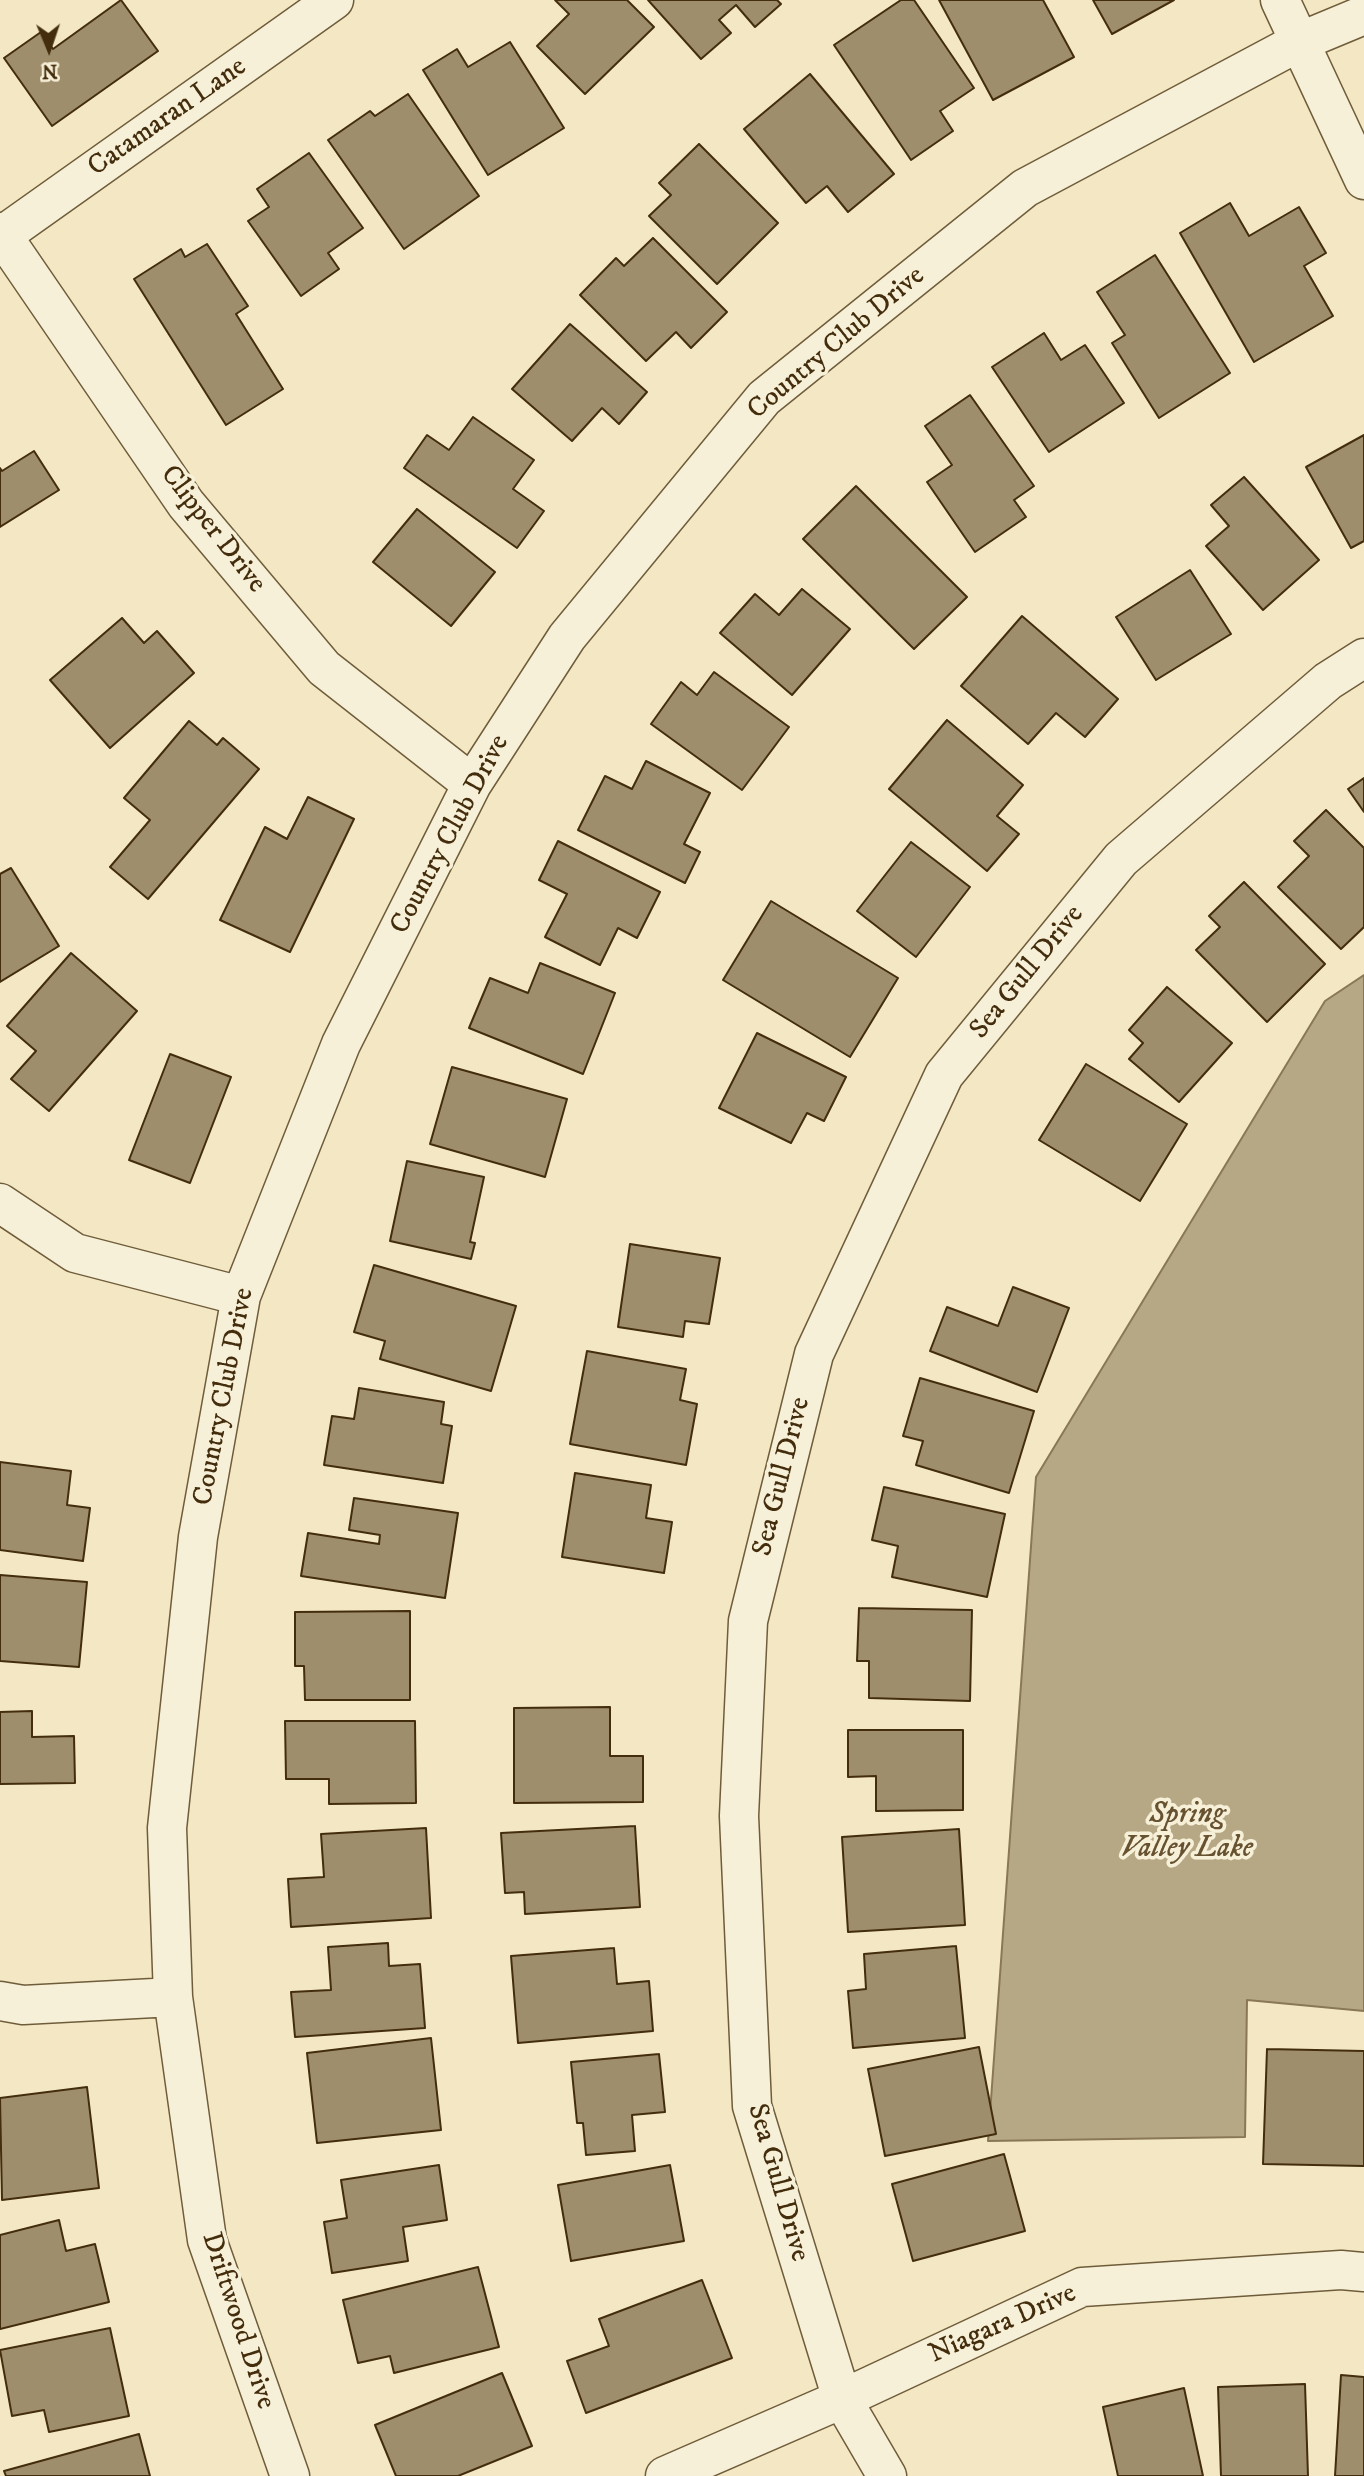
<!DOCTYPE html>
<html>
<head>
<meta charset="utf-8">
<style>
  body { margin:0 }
  #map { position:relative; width:1364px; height:2476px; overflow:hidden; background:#f3e8c3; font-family:"IM FELL DW Pica",serif }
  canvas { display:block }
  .north { position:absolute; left:14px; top:14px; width:70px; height:70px; -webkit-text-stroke:5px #f7f0d8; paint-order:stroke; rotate:178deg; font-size:19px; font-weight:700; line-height:28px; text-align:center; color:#432d0c }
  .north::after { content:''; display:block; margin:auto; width:24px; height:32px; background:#432d0c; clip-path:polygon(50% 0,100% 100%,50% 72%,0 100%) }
</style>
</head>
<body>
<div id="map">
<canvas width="1364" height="2476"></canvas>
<div class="north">N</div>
</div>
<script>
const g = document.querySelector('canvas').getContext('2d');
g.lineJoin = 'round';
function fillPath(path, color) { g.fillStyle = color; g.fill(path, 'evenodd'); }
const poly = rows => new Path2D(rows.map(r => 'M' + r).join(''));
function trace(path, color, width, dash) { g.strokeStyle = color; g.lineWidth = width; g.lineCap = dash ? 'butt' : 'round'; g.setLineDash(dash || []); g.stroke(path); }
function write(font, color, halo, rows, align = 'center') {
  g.font = font + ' "IM FELL DW Pica",serif'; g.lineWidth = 7; g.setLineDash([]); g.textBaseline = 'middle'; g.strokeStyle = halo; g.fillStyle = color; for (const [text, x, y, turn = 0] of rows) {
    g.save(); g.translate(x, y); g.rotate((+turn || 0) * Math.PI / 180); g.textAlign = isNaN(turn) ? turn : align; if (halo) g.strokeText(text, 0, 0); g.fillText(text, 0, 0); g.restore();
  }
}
const water = poly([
  [1364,975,1364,2011,1247,2000,1245,2137,988,2141,1036,1477,1325,1001,1364,975]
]);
fillPath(water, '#b7a885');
trace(water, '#897755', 2);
const building = poly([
  [121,0,158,51,52,126,4,58,41,32,53,49,121,0],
  [555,0,627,0,654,27,585,94,537,46,569,14,555,0],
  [648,0,777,0,781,4,755,27,736,5,719,20,731,33,701,59,648,0],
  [901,0,914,0,974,88,940,111,953,131,911,160,834,45,901,0],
  [939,0,1043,0,1074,57,993,100,939,0],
  [1093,0,1174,0,1112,34,1093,0],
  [510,42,564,128,488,175,423,70,457,49,468,67,510,42],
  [810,74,894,174,848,212,827,186,806,203,744,129,810,74],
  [408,94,479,196,404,249,328,140,370,111,375,116,408,94],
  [699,144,778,223,717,284,649,216,671,195,659,183,699,144],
  [309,153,363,228,328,253,339,269,301,296,248,221,269,207,257,189,309,153],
  [1230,203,1249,236,1299,207,1326,253,1304,266,1333,316,1254,362,1180,233,1230,203],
  [653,238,727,312,691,348,676,332,646,361,580,295,616,258,624,266,653,238],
  [207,244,248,306,236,314,283,389,226,425,134,279,181,249,185,257,207,244],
  [1155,255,1230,373,1159,418,1112,343,1125,335,1097,292,1155,255],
  [570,324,647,392,619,424,602,408,572,441,512,389,570,324],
  [1044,333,1061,360,1085,345,1124,403,1049,452,992,367,1044,333],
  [970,395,1034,486,1014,500,1026,517,975,552,927,482,952,465,925,426,970,395],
  [473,417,534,460,513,489,544,511,517,548,404,468,427,435,449,450,473,417],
  [1364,435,1364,541,1351,548,1306,467,1364,435],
  [34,451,59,490,0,527,0,468,2,471,34,451],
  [1244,477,1319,560,1263,610,1206,546,1229,526,1211,505,1244,477],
  [856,486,967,597,914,649,803,539,856,486],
  [417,509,495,572,451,626,373,562,417,509],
  [1190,570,1231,634,1156,680,1116,617,1190,570],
  [802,589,850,629,792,695,720,633,755,594,779,615,802,589],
  [1022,616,1118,699,1085,737,1056,713,1028,744,961,686,1022,616],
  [122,618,144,643,157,631,194,673,110,748,50,680,122,618],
  [714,672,789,727,742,790,651,724,681,682,697,695,714,672],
  [947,720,1023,785,997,816,1019,834,987,871,889,789,947,720],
  [189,721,217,745,223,738,259,769,148,899,110,867,150,820,124,798,189,721],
  [646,761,710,793,684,844,700,852,685,883,578,830,605,776,632,789,646,761],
  [1364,778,1364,812,1348,789,1364,778],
  [308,797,354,819,290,952,220,920,265,827,287,839,308,797],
  [1326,810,1364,848,1364,927,1341,949,1278,887,1309,856,1294,841,1326,810],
  [558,841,660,892,637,938,618,928,600,965,545,937,567,894,539,880,558,841],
  [911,842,970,887,916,957,857,911,911,842],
  [11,868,59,946,0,982,0,874,11,868],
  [1244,882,1325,964,1267,1022,1196,950,1220,927,1209,916,1244,882],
  [771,901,898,978,850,1057,723,980,771,901],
  [71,953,137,1011,49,1111,11,1079,36,1051,7,1026,71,953],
  [540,963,615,993,583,1074,469,1028,490,978,528,993,540,963],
  [1167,987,1232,1043,1179,1102,1129,1059,1143,1043,1129,1030,1167,987],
  [757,1033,846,1077,824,1121,807,1113,791,1143,719,1108,757,1033],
  [170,1054,231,1077,190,1183,129,1160,170,1054],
  [1086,1064,1187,1124,1140,1201,1039,1140,1086,1064],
  [452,1067,567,1099,545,1177,430,1144,452,1067],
  [407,1161,484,1177,470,1242,475,1243,471,1259,390,1241,407,1161],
  [630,1244,720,1258,709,1324,685,1321,683,1337,618,1327,630,1244],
  [374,1265,516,1306,491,1391,380,1359,385,1341,354,1332,374,1265],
  [1013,1287,1069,1308,1037,1392,930,1351,947,1307,998,1326,1013,1287],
  [587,1351,686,1369,680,1400,697,1404,686,1465,570,1444,587,1351],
  [920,1378,1034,1411,1009,1493,916,1465,923,1441,903,1436,920,1378],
  [359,1388,444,1402,441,1424,452,1426,443,1483,324,1465,332,1416,354,1419,359,1388],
  [0,1462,71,1471,67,1505,90,1508,83,1561,0,1550,0,1462],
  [575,1473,651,1485,646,1518,672,1522,664,1573,562,1557,575,1473],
  [884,1487,1005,1514,987,1597,892,1577,898,1546,872,1540,884,1487],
  [354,1498,458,1513,445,1598,301,1576,308,1533,379,1544,380,1535,349,1530,354,1498],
  [0,1575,87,1582,79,1667,0,1661,0,1575],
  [859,1608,972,1610,970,1701,869,1698,869,1661,857,1661,859,1608],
  [410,1611,410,1700,305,1700,304,1666,295,1666,295,1612,410,1611],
  [610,1707,610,1756,643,1756,643,1802,514,1803,514,1708,610,1707],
  [32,1711,32,1737,74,1736,75,1783,0,1784,0,1712,32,1711],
  [285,1721,415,1721,416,1803,329,1804,329,1779,286,1779,285,1721],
  [848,1730,963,1730,963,1810,876,1811,876,1776,848,1777,848,1730],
  [635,1826,640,1907,525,1914,524,1892,505,1893,501,1833,635,1826],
  [426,1828,431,1918,291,1927,288,1879,324,1877,321,1834,426,1828],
  [959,1829,965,1925,848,1932,842,1837,959,1829],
  [388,1943,389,1966,420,1964,425,2028,295,2037,291,1992,331,1990,328,1947,388,1943],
  [956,1946,965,2038,853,2048,848,1991,866,1989,864,1954,956,1946],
  [614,1948,617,1984,649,1981,653,2031,518,2043,511,1956,614,1948],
  [431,2038,441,2130,317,2143,307,2053,431,2038],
  [979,2047,996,2134,885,2156,868,2069,979,2047],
  [1267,2049,1364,2051,1364,2166,1263,2164,1267,2049],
  [659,2054,665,2112,632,2115,635,2151,586,2155,583,2123,577,2123,571,2062,659,2054],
  [87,2087,99,2188,2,2200,0,2098,87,2087],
  [1004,2154,1025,2231,913,2261,892,2184,1004,2154],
  [439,2165,447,2220,403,2227,408,2261,332,2273,324,2222,347,2218,341,2180,439,2165],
  [670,2165,684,2241,571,2261,558,2185,670,2165],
  [59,2220,66,2251,95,2244,109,2302,0,2329,0,2235,59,2220],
  [478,2267,499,2347,394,2373,390,2356,358,2363,343,2300,478,2267],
  [702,2280,732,2358,586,2413,567,2361,609,2346,599,2319,702,2280],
  [110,2328,129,2416,49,2432,44,2410,12,2416,0,2350,110,2328],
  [502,2373,532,2446,458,2476,396,2476,375,2425,502,2373],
  [1341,2375,1364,2377,1364,2476,1335,2476,1341,2375],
  [1305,2384,1308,2476,1221,2476,1218,2387,1305,2384],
  [1184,2388,1203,2476,1118,2476,1103,2407,1184,2388],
  [139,2434,150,2476,6,2476,4,2471,139,2434]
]);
fillPath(building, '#9f8e6b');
trace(building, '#432d0c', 2);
const street = poly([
  [1280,0,1364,180],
  [0,232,186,504,324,668,472,784],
  [3,235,334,0],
  [0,1203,75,1253,241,1296],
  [0,2001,23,2005,173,1997],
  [290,2476,207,2240,173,1997,167,1828,198,1537,241,1296,341,1044,472,784,567,637,764,398,1025,188,1299,42,1364,15],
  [665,2476,842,2399,1082,2287,1341,2270,1364,2272],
  [887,2476,842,2399,752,2106,739,1816,748,1621,814,1354,944,1075,1121,859,1328,681,1364,658]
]);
trace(street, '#6f5c3a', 41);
trace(street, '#f7f0d8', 38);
write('28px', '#432d0c', '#f7f0d8', [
  ["Catamaran Lane",168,118,-35],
  ["Country Club Drive",837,344,-40],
  ["Clipper Drive",212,530,52],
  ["Country Club Drive",451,835,-62],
  ["Sea Gull Drive",1028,973,-51],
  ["Country Club Drive",225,1397,-79],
  ["Sea Gull Drive",783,1477,-76],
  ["Sea Gull Drive",777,2183,74],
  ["Driftwood Drive",237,2321,72],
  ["Niagara Drive",1003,2325,-24]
]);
write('italic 30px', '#665230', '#f7f0d8', [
  ["Spring",1187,1816],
  ["Valley Lake",1187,1850]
]);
</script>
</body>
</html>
